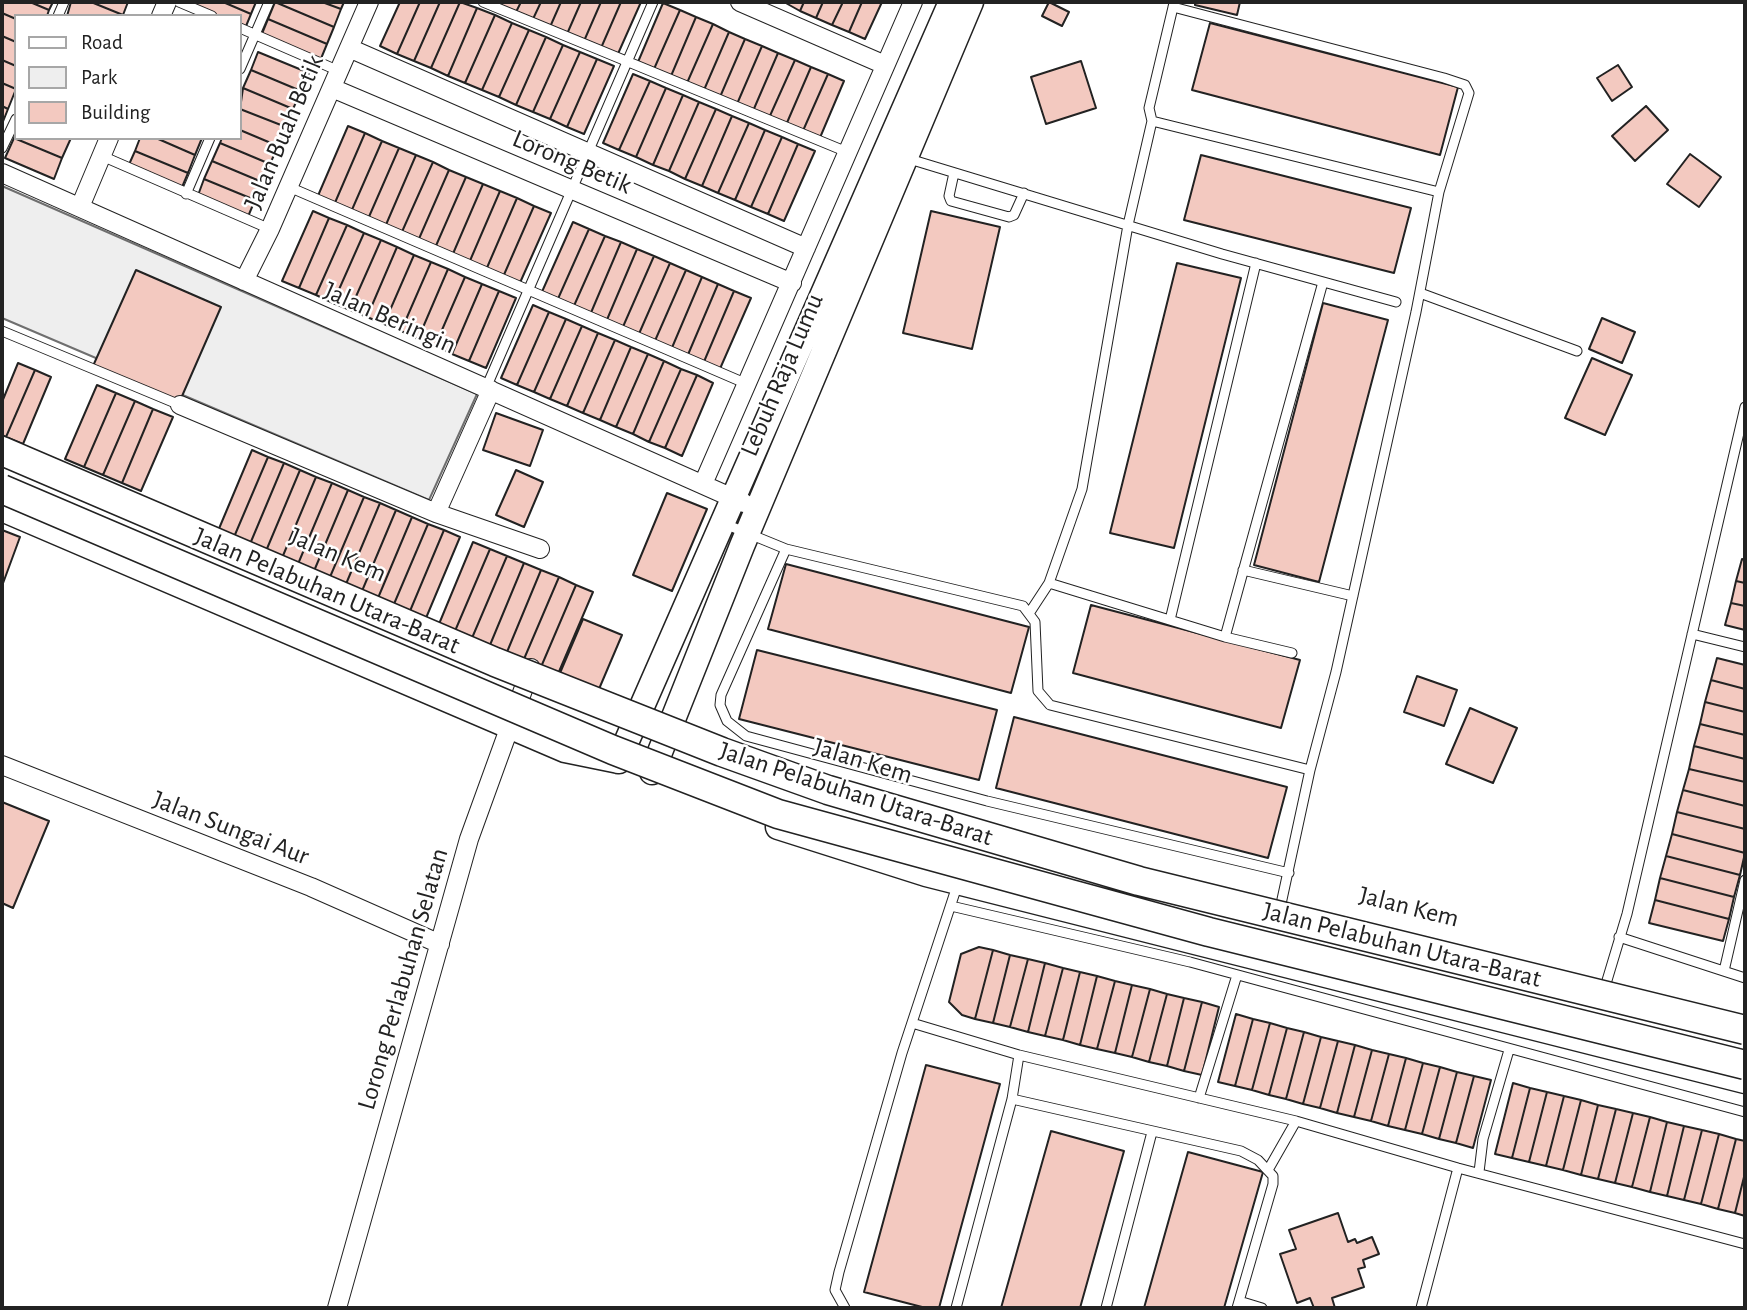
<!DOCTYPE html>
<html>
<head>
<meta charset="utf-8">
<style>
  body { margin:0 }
  #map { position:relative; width:1747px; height:1310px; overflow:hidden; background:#fff; font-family:"Alegreya Sans",sans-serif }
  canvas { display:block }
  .frame { position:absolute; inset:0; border:4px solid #222; pointer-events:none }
  .legend { position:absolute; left:14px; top:14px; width:228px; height:126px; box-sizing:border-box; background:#fff; border:2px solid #a7a7a7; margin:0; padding:9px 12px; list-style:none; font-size:21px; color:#222 }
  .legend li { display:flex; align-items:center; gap:14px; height:35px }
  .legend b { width:35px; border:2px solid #a7a7a7 }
</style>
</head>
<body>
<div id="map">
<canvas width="1747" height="1310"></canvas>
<div class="frame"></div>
<ul class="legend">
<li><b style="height:9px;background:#fff"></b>Road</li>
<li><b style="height:19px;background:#eee"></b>Park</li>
<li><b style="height:19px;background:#f3c9c0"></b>Building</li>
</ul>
</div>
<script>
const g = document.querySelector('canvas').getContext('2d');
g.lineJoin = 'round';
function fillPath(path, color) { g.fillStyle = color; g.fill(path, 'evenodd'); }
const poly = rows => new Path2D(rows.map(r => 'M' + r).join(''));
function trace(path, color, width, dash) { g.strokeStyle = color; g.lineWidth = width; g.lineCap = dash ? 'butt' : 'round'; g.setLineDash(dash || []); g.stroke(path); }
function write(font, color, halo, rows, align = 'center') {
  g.font = font + ' "Alegreya Sans",sans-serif'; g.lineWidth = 5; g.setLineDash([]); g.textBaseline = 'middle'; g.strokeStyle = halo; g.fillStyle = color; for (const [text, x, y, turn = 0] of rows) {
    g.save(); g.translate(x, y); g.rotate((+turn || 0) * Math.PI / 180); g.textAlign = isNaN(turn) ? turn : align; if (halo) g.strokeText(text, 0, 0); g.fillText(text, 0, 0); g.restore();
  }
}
const green = poly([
  [2,186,477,394,429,500,2,318,2,186]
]);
fillPath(green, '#eee');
trace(green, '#6f6f6f', 2);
const building = poly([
  [2,2,30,2,49,10,47,16,16,16,16,19,2,13,2,2],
  [30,2,53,2,49,10,30,2],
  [71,2,91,2,123,15,67,16,71,2],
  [91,2,128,2,123,15,91,2],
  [195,2,223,2,251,14,244,31,240,29,240,16,208,16,192,9,195,2],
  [223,2,256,2,251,14,223,2],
  [275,2,322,2,341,9,334,27,275,2],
  [275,2,334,27,327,44,268,19,275,2],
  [322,2,344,2,341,9,322,2],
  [400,2,420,2,397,54,380,46,400,2],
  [420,2,440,2,414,61,397,54,420,2],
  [440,2,460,2,431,68,414,61,440,2],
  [460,2,477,8,448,76,431,68,460,2],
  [501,2,521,2,516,12,500,5,501,2],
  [521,2,541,2,533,19,516,12,521,2],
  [541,2,561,2,550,27,533,19,541,2],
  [561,2,581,2,567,34,550,27,561,2],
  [581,2,601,2,584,41,567,34,581,2],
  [601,2,621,2,601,48,584,41,601,2],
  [621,2,641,2,617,56,601,48,621,2],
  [784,2,804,2,800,11,784,2],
  [804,2,823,2,816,18,800,11,804,2],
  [823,2,843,2,832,25,816,18,823,2],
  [843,2,862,2,849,32,832,25,843,2],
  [862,2,882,2,865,39,849,32,862,2],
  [1049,2,1069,12,1062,26,1042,16,1049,2],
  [1195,2,1240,2,1237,15,1195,5,1195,2],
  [663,3,680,10,654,69,638,62,663,3],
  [477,8,495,15,465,83,448,76,477,8],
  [680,10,696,17,671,76,654,69,680,10],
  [2,13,16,19,16,42,2,36,2,13],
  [495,15,512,23,482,90,465,83,495,15],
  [696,17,713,24,687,83,671,76,696,17],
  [268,19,327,44,320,61,261,36,268,19],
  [512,23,529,30,499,97,482,90,512,23],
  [1210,23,1458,87,1440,155,1192,90,1210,23],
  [713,24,729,32,704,90,687,83,713,24],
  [529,30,546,37,516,105,499,97,529,30],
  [729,32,745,39,720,97,704,90,729,32],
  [2,36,16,42,16,66,2,60,2,36],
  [546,37,563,45,533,112,516,105,546,37],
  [745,39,762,46,737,104,720,97,745,39],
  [563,45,580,52,550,119,533,112,563,45],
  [762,46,778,53,753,111,737,104,762,46],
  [258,52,309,73,301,91,251,70,258,52],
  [580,52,597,59,567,127,550,119,580,52],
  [778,53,795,60,769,118,753,111,778,53],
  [597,59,614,66,584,134,567,127,597,59],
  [2,60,16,66,16,89,2,83,2,60],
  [795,60,811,67,786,125,769,118,795,60],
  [1081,61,1096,108,1046,124,1031,77,1081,61],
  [1618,65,1632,87,1612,101,1597,78,1618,65],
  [811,67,828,74,802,133,786,125,811,67],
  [251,70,301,91,293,109,243,88,251,70],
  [633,74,650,81,619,150,603,143,633,74],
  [828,74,844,81,819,140,802,133,828,74],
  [650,81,666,88,636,157,619,150,650,81],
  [2,83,16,89,8,109,2,106,2,83],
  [243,88,293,109,286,127,240,109,243,88],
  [666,88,683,95,653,165,636,157,666,88],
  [683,95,699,102,669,171,653,165,683,95],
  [699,102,716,109,685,179,669,171,699,102],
  [2,106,8,109,2,124,2,106],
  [1646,106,1668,130,1635,161,1612,136,1646,106],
  [240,109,286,127,278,146,240,130,240,109],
  [716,109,732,116,702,186,685,179,716,109],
  [732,116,749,123,718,193,702,186,732,116],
  [749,123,765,130,735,200,718,193,749,123],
  [348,126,365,133,334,205,317,198,348,126],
  [240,130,278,146,270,164,220,143,222,138,240,138,240,130],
  [765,130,782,137,751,207,735,200,765,130],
  [16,133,16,138,71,138,62,158,14,138,16,133],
  [365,133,382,141,351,212,334,205,365,133],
  [782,137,798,144,768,214,751,207,782,137],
  [14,138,62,158,54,179,5,158,14,138],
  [140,138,156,138,195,155,188,173,135,151,140,138],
  [156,138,202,138,195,155,156,138],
  [382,141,399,148,368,219,351,212,382,141],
  [220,143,270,164,262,182,212,161,220,143],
  [798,144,815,151,784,221,768,214,798,144],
  [399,148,416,155,385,227,368,219,399,148],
  [135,151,188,173,180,192,127,169,135,151],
  [1690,154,1721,177,1699,207,1667,184,1690,154],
  [416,155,433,162,401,234,385,227,416,155],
  [1201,155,1411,208,1394,273,1184,220,1201,155],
  [212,161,262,182,255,200,204,179,212,161],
  [433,162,449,170,418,241,401,234,433,162],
  [449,170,466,177,435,248,418,241,449,170],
  [466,177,483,184,452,256,435,248,466,177],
  [204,179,255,200,247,219,197,198,204,179],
  [483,184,500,191,469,263,452,256,483,184],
  [500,191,517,198,486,270,469,263,500,191],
  [517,198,534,206,503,277,486,270,517,198],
  [534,206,551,213,519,285,503,277,534,206],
  [313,211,329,218,299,288,282,281,313,211],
  [931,211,1000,227,972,349,903,333,931,211],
  [329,218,347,225,316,295,299,288,329,218],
  [573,222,589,229,557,301,541,294,573,222],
  [347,225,364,233,333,303,316,295,347,225],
  [589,229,605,236,573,308,557,301,589,229],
  [364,233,381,240,350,310,333,303,364,233],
  [605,236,621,242,590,315,573,308,605,236],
  [381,240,397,247,367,317,350,310,381,240],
  [621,242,637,249,606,322,590,315,621,242],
  [397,247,414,255,384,324,367,317,397,247],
  [637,249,654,256,622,329,606,322,637,249],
  [414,255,431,262,401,331,384,324,414,255],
  [654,256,670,263,638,336,622,329,654,256],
  [431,262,448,269,418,339,401,331,431,262],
  [670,263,686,270,654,343,638,336,670,263],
  [1177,263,1241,278,1174,548,1110,533,1177,263],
  [448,269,465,277,435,346,418,339,448,269],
  [136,270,221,307,179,403,93,366,136,270],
  [686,270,702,277,671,350,654,343,686,270],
  [465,277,482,284,452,354,435,346,465,277],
  [702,277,718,284,687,357,671,350,702,277],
  [482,284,499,291,469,361,452,354,482,284],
  [718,284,734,291,703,364,687,357,718,284],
  [499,291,516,298,486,368,469,361,499,291],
  [734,291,751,298,719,371,703,364,734,291],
  [1323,303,1388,320,1319,582,1254,565,1323,303],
  [533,305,549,312,517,385,501,378,533,305],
  [549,312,566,319,534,392,517,385,549,312],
  [1602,318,1635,332,1622,363,1589,349,1602,318],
  [566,319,582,326,550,399,534,392,566,319],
  [582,326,598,333,567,406,550,399,582,326],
  [598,333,615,340,583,413,567,406,598,333],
  [615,340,631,347,600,420,583,413,615,340],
  [631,347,648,354,616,427,600,420,631,347],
  [648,354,664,361,633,434,616,427,648,354],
  [1592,358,1632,375,1605,435,1565,418,1592,358],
  [664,361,681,369,649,442,633,434,664,361],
  [18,363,35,370,6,437,2,435,2,402,18,363],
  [681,369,697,375,665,448,649,442,681,369],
  [35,370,51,377,23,444,6,437,35,370],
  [697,375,713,383,682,456,665,448,697,375],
  [97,385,116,393,84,467,65,459,97,385],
  [116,393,135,401,103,475,84,467,116,393],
  [135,401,153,409,122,483,103,475,135,401],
  [153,409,173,417,141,491,122,483,153,409],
  [496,413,543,430,530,466,483,450,496,413],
  [252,450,268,457,234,537,218,531,252,450],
  [268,457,284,463,250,544,234,537,268,457],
  [284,463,300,470,266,551,250,544,284,463],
  [300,470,316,477,282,558,266,551,300,470],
  [516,470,543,482,524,527,496,515,516,470],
  [316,477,332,483,298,564,282,558,316,477],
  [332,483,348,490,314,571,298,564,332,483],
  [348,490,364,497,330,577,314,571,348,490],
  [667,493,707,509,672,591,633,575,667,493],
  [364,497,380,503,346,584,330,577,364,497],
  [380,503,396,510,362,591,346,584,380,503],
  [396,510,412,517,378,598,362,591,396,510],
  [412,517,428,524,394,604,378,598,412,517],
  [428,524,444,530,410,611,394,604,428,524],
  [2,530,20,537,2,586,2,530],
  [444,530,460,537,426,618,410,611,444,530],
  [473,542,490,549,455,631,439,624,473,542],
  [490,549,507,556,472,638,455,631,490,549],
  [507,556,524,563,490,645,472,638,507,556],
  [1742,559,1745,560,1745,583,1736,581,1742,559],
  [524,563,541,570,507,652,490,645,524,563],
  [786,564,1029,627,1011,693,768,629,786,564],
  [541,570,559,577,524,659,507,652,541,570],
  [559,577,576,585,541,667,524,659,559,577],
  [1736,581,1745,583,1745,606,1731,603,1736,581],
  [576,585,593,592,558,674,541,667,576,585],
  [1731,603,1745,606,1745,630,1725,625,1731,603],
  [1091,605,1300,660,1281,728,1073,673,1091,605],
  [583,619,622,635,599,689,560,673,583,619],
  [757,650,997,710,979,780,739,719,757,650],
  [1717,658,1745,665,1745,689,1711,680,1717,658],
  [1417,676,1457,690,1444,726,1404,712,1417,676],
  [1711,680,1745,689,1745,712,1705,702,1711,680],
  [1705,702,1745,712,1745,735,1700,724,1705,702],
  [1470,708,1517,728,1493,783,1446,764,1470,708],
  [1014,717,1287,787,1268,858,996,788,1014,717],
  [1700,724,1745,735,1745,759,1694,746,1700,724],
  [1694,746,1745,759,1745,782,1689,769,1694,746],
  [1689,769,1745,782,1745,806,1683,790,1689,769],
  [1683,790,1745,806,1745,829,1677,812,1683,790],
  [2,802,49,821,13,908,2,903,2,802],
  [1677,812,1745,829,1745,853,1672,834,1677,812],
  [1672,834,1745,853,1740,875,1666,856,1672,834],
  [1666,856,1740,875,1734,897,1660,878,1666,856],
  [1660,878,1734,897,1729,919,1655,900,1660,878],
  [1655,900,1729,919,1723,941,1649,923,1655,900],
  [979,947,993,950,975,1019,962,1015,949,1002,961,954,979,947],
  [993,950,1010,955,993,1023,975,1019,993,950],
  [1010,955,1028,959,1010,1027,993,1023,1010,955],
  [1028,959,1045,963,1028,1032,1010,1027,1028,959],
  [1045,963,1063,968,1045,1036,1028,1032,1045,963],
  [1063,968,1080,972,1063,1040,1045,1036,1063,968],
  [1080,972,1097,976,1080,1045,1063,1040,1080,972],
  [1097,976,1115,981,1097,1049,1080,1045,1097,976],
  [1115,981,1132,985,1115,1053,1097,1049,1115,981],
  [1132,985,1150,989,1132,1057,1115,1053,1132,985],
  [1150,989,1167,994,1149,1062,1132,1057,1150,989],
  [1167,994,1184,998,1167,1066,1149,1062,1167,994],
  [1184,998,1202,1002,1184,1071,1167,1066,1184,998],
  [1202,1002,1219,1007,1202,1075,1184,1071,1202,1002],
  [1236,1014,1253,1019,1235,1086,1218,1082,1236,1014],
  [1253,1019,1270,1023,1252,1090,1235,1086,1253,1019],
  [1270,1023,1287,1028,1269,1095,1252,1090,1270,1023],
  [1287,1028,1304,1032,1286,1099,1269,1095,1287,1028],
  [1304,1032,1321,1037,1303,1104,1286,1099,1304,1032],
  [1321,1037,1338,1041,1320,1108,1303,1104,1321,1037],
  [1338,1041,1355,1045,1337,1113,1320,1108,1338,1041],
  [1355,1045,1372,1050,1354,1117,1337,1113,1355,1045],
  [1372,1050,1389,1054,1371,1121,1354,1117,1372,1050],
  [1389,1054,1406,1058,1388,1126,1371,1121,1389,1054],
  [1406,1058,1423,1063,1405,1130,1388,1126,1406,1058],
  [1423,1063,1440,1067,1422,1134,1405,1130,1423,1063],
  [926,1065,1000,1084,939,1308,926,1308,864,1292,926,1065],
  [1440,1067,1457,1072,1439,1139,1422,1134,1440,1067],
  [1457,1072,1474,1076,1456,1143,1439,1139,1457,1072],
  [1474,1076,1491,1080,1473,1148,1456,1143,1474,1076],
  [1513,1083,1530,1088,1512,1158,1495,1154,1513,1083],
  [1530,1088,1547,1092,1529,1162,1512,1158,1530,1088],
  [1547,1092,1564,1096,1546,1166,1529,1162,1547,1092],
  [1564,1096,1581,1100,1563,1170,1546,1166,1564,1096],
  [1581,1100,1598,1105,1581,1175,1563,1170,1581,1100],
  [1598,1105,1616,1109,1598,1179,1581,1175,1598,1105],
  [1616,1109,1633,1113,1615,1183,1598,1179,1616,1109],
  [1633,1113,1650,1117,1632,1187,1615,1183,1633,1113],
  [1650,1117,1667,1122,1650,1192,1632,1187,1650,1117],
  [1667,1122,1684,1126,1667,1196,1650,1192,1667,1122],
  [1684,1126,1702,1130,1684,1200,1667,1196,1684,1126],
  [1702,1130,1719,1134,1701,1204,1684,1200,1702,1130],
  [1051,1131,1124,1151,1080,1308,1001,1308,1051,1131],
  [1719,1134,1736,1139,1718,1209,1701,1204,1719,1134],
  [1736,1139,1745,1141,1745,1173,1735,1213,1718,1209,1736,1139],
  [1188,1152,1263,1172,1224,1308,1144,1308,1188,1152],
  [1745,1173,1745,1216,1735,1213,1745,1173],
  [1338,1213,1348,1242,1355,1239,1357,1243,1372,1237,1379,1254,1363,1260,1365,1267,1358,1269,1364,1287,1332,1298,1335,1308,1314,1308,1310,1298,1297,1303,1280,1254,1296,1249,1289,1230,1338,1213]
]);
fillPath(building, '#f3c9c0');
trace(building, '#222', 2);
const lane = poly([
  [179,2,212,16],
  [483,2,847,152],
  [1173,7,1444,78,1465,85,1469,93,1439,192,1416,312,1336,672,1310,770],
  [58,16,64,2],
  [240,28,339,71],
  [240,69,269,2],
  [1152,121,1439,192],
  [2,148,16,119],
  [102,156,270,229],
  [906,158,1222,254,1396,302],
  [954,173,949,196,951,201,1009,217,1014,215,1024,193],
  [289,187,747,384],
  [186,194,210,138],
  [1420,293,1577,351],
  [2,331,180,405],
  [486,388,653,2],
  [725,524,786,549,1023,606,1035,622,1038,691,1050,705,1310,770,1281,904],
  [786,549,721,695,720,705,727,721,746,736,987,801,1289,873],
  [1243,570,1353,596],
  [1049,583,1225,637,1292,653],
  [1030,612,1049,583,1082,489,1128,225,1152,121,1149,108,1174,3],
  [1170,620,1256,263],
  [1692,634,1745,647],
  [1225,637,1323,282],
  [951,906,1190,962,1745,1112],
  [1619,937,1745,978],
  [1724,971,1745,880],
  [1605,987,1627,914,1745,407],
  [912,1023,1019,1055,1296,1121,1458,1168,1745,1244],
  [1199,1098,1237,975],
  [1012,1099,1241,1151,1258,1160,1273,1176,1273,1184,1237,1308],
  [1268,1170,1296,1121],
  [1479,1172,1483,1139,1509,1050],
  [1239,1301,1262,1308],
  [845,1308,835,1290,839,1272,902,1053,958,883],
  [956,1308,1012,1099,1019,1055],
  [1106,1308,1152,1132],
  [1421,1308,1458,1168]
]);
const street = poly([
  [740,2,885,65],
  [161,16,167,2],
  [349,48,806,248],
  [332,88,792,283],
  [2,173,744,503],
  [80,207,109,138],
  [244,281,270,229,369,2],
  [180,405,436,513,540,549],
  [703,484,913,2],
  [436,513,491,390],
  [2,765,311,887,440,944],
  [337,1308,469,839,531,668]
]);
const secondary = poly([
  [2,509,565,750,619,761],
  [618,761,951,2],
  [652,772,742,546,971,2],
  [778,827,926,874,1745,1081]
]);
trace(lane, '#222', 11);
trace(street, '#222', 20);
trace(secondary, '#222', 27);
trace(lane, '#fff', 9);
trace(street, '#fff', 18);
trace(secondary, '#fff', 24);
const primaryBridge = poly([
  [2,451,495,662,722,752,828,790,1139,881,1745,1030],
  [2,489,613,750,778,814,1209,932,1745,1065]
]);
trace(primaryBridge, '#222', 31, []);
trace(primaryBridge, '#fff', 28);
write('26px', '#222', '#fff', [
  ["Jalan Buah Betik",284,132,-67],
  ["Lorong Betik",572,162,23],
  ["Jalan Beringin",390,318,24],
  ["Lebuh Raja Lumu",782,375,-67],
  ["Jalan Kem",338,555,23],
  ["Jalan Pelabuhan Utara-Barat",327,591,23],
  ["Jalan Kem",863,761,17],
  ["Jalan Pelabuhan Utara-Barat",856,794,18],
  ["Jalan Sungai Aur",231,828,21],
  ["Jalan Kem",1409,907,14],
  ["Jalan Pelabuhan Utara-Barat",1402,945,14],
  ["Lorong Perlabuhan Selatan",403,979,-74]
]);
</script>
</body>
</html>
